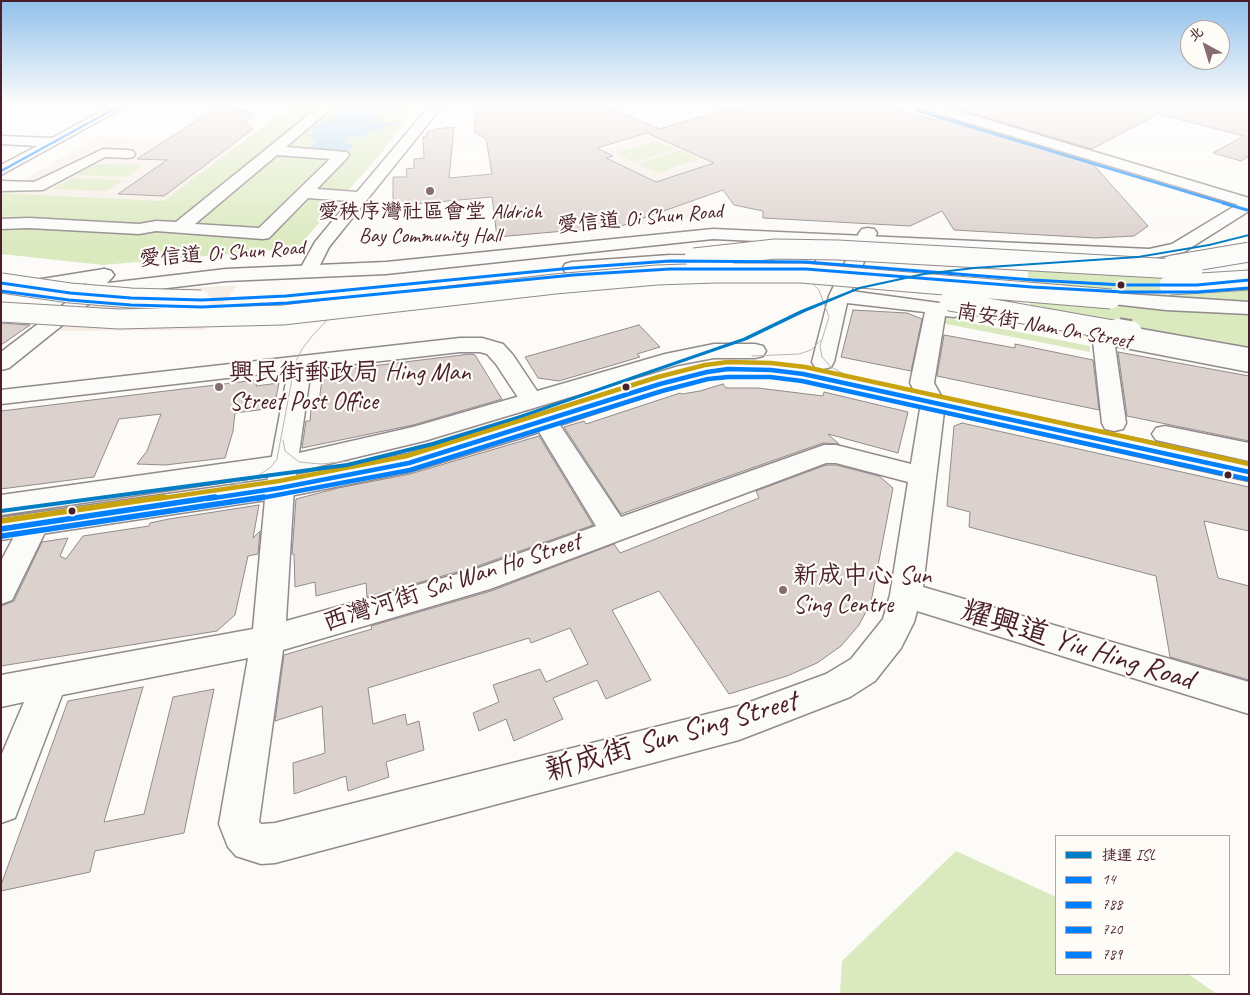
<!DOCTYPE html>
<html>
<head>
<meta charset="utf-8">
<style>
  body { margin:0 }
  #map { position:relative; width:1250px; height:995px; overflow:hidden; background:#fcfbf8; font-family:Caveat,"LXGW WenKai TC",sans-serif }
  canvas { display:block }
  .frame { position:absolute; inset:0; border:2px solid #4a1f2b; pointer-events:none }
  .legend { position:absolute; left:1055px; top:835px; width:175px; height:140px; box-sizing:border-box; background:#fdfcf7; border:1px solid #b5a4a5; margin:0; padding:6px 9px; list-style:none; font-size:15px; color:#4a1f2b }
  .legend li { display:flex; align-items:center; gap:10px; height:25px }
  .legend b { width:25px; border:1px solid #b5a4a5 }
  .north { position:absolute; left:1180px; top:20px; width:50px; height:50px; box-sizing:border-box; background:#fdfcf7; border:1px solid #b5a4a5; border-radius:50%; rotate:321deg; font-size:14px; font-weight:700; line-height:20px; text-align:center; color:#4a1f2b }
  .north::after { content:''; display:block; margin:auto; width:18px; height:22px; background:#886c73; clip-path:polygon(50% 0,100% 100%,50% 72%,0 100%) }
</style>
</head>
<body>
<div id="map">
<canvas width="1250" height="995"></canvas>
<div class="frame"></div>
<ul class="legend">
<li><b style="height:6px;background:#007dc5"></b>捷運 ISL</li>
<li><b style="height:6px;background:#0080ff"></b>14</li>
<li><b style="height:6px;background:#0080ff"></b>788</li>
<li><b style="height:6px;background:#0080ff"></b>720</li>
<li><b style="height:6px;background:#0080ff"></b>789</li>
</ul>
<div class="north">北</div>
</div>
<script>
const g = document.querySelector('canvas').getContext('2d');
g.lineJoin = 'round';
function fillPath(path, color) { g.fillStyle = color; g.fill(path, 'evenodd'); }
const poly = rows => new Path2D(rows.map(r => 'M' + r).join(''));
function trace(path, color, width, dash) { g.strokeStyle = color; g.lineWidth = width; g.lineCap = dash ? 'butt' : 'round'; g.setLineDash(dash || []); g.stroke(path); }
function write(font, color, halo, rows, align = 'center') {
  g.font = font + ' Caveat,"LXGW WenKai TC",sans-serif'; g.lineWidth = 4.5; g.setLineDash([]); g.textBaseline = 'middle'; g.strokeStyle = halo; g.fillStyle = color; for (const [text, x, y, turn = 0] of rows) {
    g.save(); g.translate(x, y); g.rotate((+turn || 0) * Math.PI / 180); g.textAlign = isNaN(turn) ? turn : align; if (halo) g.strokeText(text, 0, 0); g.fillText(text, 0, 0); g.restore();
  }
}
fillPath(poly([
  [699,121,809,171,695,194,691,216,684,220,614,228,572,133,604,149],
  [97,137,241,144,164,201,1,193],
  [237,285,205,330,58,331,94,300,162,290]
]), '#f6ede6');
fillPath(poly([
  [293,104,407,104,415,109,378,157,297,248,103,265,1,254,1,193,164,201],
  [657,141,676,149,634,162,615,153],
  [680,150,699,159,657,173,638,164],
  [95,164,144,165,127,177,77,175],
  [72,178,123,180,106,191,53,189],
  [1027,265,1249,271,1249,348,1031,310],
  [942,317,1090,346,1090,352,941,323],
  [956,851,1056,897,1056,974,1188,974,1217,994,840,994,842,961]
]), '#dbe9bf');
fillPath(poly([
  [386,107,401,108,399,112,380,111,375,113,380,116,373,122,396,123,393,127,384,126,382,131,370,131,364,137,349,137,343,143,354,144,350,150,308,149,316,141,308,136,318,132,312,130,314,125,326,122,339,111]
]), '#afd3ef');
const building = poly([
  [487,104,601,104,660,129,726,109,741,111,742,104,880,104,934,120,942,117,1091,162,1148,226,1134,236,1096,238,954,230,942,211,910,226,763,218,763,211,734,205,723,190,621,226,497,237,492,197,393,206,393,177,407,177,406,169,414,168,414,159,424,158,423,137,427,136,427,132,436,129,454,127,449,178,492,174,486,139,474,132,476,107,487,104],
  [647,133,714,163,656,182,606,158,613,156,597,148,647,133],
  [976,104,1110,104,1118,106,1131,104,1147,108,1147,104,1249,104,1249,156,1241,161,1213,153,1244,136,1158,114,1092,149,961,110,976,104],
  [219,106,255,114,245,122,253,129,164,196,118,194,167,160,137,159,219,106],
  [853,310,907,313,922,319,911,371,841,357,853,310],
  [1,323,30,325,1,345,1,323],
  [639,325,660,347,637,354,640,357,559,381,538,378,525,357,639,325],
  [944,335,1015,348,1015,344,1093,360,1099,410,937,376,944,335],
  [1118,352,1249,376,1249,441,1127,416,1118,352],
  [470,354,475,355,502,399,413,425,302,448,306,421,310,421,311,410,318,409,323,372,470,354],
  [257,380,256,386,279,383,274,408,235,413,233,431,225,458,165,465,137,464,147,451,161,414,119,419,94,477,1,489,1,411,257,380],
  [723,384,726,388,758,388,823,396,824,392,908,412,898,453,828,434,839,444,823,443,621,514,564,427,584,421,586,424,680,393,682,394,700,391,723,384],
  [962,423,1249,487,1249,531,1204,521,1218,578,1249,586,1249,680,1170,657,1156,576,969,527,970,512,947,506,954,426,962,423],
  [539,436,593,525,475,567,367,597,366,583,316,596,315,582,295,587,294,554,292,554,296,499,338,488,410,474,539,436],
  [826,465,836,465,879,476,893,488,871,602,859,625,841,646,817,663,787,676,729,694,659,591,612,610,651,680,606,699,597,680,553,698,563,719,514,741,506,719,479,731,473,713,499,702,493,685,540,669,546,682,588,664,570,628,531,643,529,638,368,688,373,724,405,714,407,725,419,721,424,750,386,762,389,777,348,791,346,776,294,794,293,763,325,753,322,706,275,721,284,655,372,629,371,626,491,591,614,544,620,553,759,498,756,491,826,465],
  [259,505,253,538,260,531,258,554,248,556,235,615,217,631,1,666,1,606,14,601,42,542,68,538,60,556,66,559,83,536,149,526,150,523,169,519,259,505],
  [143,687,104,822,144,814,173,697,214,689,184,833,95,851,90,872,1,891,1,885,68,701,143,687]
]);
fillPath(building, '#dcd2cd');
trace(building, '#928a8b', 1);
const minor = poly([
  [114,104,130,104,1,175,1,165,37,146,1,144,1,136,52,138,114,104],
  [322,104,336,104,286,147,347,152,349,155,347,158,317,189,357,192,431,104,444,104,329,247,315,275,308,277,301,275,299,271,315,242,349,201,308,198,269,238,263,239,156,231,139,234,29,228,1,229,1,219,29,218,139,224,156,221,176,222,322,104],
  [277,155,330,159,259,228,195,224,277,155],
  [914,104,935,104,1249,198,1249,208,916,107,914,104],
  [103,149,128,150,133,151,135,154,133,157,128,158,105,157,43,190,1,191,1,181,34,182,103,149],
  [868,228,874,229,877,233,851,291,954,305,961,307,964,311,961,315,954,317,945,316,934,383,945,403,923,587,1249,682,1249,714,917,611,914,622,901,648,875,681,850,697,739,740,275,863,261,864,236,856,228,847,219,824,248,658,62,695,15,818,1,823,1,756,24,702,1,707,1,675,253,629,266,488,288,371,1,404,1,390,460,338,482,338,503,344,513,355,543,400,539,405,531,407,523,405,496,364,487,354,480,352,460,352,311,369,294,488,286,621,476,569,596,526,533,422,536,416,545,414,554,416,621,517,824,445,836,445,911,464,921,403,910,383,925,312,847,303,834,362,831,367,823,369,815,367,812,362,829,296,859,233,862,229,868,228],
  [826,463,836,463,908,482,890,595,883,619,851,659,826,674,739,706,275,823,261,824,259,822,283,650,490,589,826,463],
  [104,269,111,271,114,275,90,303,9,368,1,370,1,352,76,295,97,271,104,269],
  [1099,330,1249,358,1249,372,1115,346,1126,423,1123,429,1114,431,1105,429,1102,423,1093,341,1088,336,1091,331,1099,330],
  [35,513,45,516,49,524,12,600,1,604,1,561,25,516,35,513]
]);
const major = poly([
  [1249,199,1249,211,1184,252,1149,259,713,239,386,274,226,281,92,297,85,295,82,291,85,287,92,285,226,269,386,262,713,229,1149,249,1172,244,1243,201,1249,199],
  [714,344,755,344,763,346,766,351,763,356,755,358,714,358,677,365,424,441,299,471,1,515,1,495,299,453,413,427,665,354,714,344],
  [728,362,771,363,803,367,1249,463,1249,481,803,381,771,377,728,376,708,379,668,389,521,438,409,472,280,498,1,540,1,518,280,478,408,454,652,379,707,365,728,362],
  [1165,426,1249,443,1249,461,1156,440,1152,434,1156,428,1165,426]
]);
const highway = poly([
  [670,255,806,256,813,258,815,262,813,266,806,268,670,267,572,274,565,272,563,268,565,264,572,262,670,255],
  [1249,263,1249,275,1193,276,1186,274,1184,270,1186,266,1193,264,1249,263],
  [104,269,111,271,114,275,111,279,23,294,16,292,13,288,16,284,23,282,104,269],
  [1111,293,1249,302,1249,314,1166,310,1104,303,1101,299,1104,295,1111,293],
  [1130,327,1249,348,1249,362,1122,338,1119,333,1122,328,1130,327]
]);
trace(minor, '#928a8b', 3);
trace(major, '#928a8b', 3);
trace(highway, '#928a8b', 3);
fillPath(minor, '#fbfbf9');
fillPath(major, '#fbfbf9');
fillPath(highway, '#fbfbf9');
trace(poly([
  [752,356,799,354,811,350,821,340],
  [283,440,285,451,299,462,321,464,349,461],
  [228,487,256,477,271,467,277,459,295,363,302,349,313,335,347,299,729,262,768,267,810,281,819,290,829,317,820,346,822,357,831,367,846,375]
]), '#bbb6b6', 1);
const highwayBridgeFar1 = poly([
  [694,258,775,249,838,250,1193,270],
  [1172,265,1249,252],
  [1,283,70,293,131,298,201,300],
  [1169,285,1249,280],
  [949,301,1125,332],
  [1,312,119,319,283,315,555,284,657,275,716,273,801,273,1111,299]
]);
const highwayBridge = poly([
  [1118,331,1130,333]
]);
trace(highwayBridgeFar1, '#928a8b', 21, []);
trace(highwayBridge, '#928a8b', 28, []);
trace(highwayBridgeFar1, '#fbfbf9', 19);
trace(highwayBridge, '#fbfbf9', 24);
trace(poly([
  [1,171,123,104]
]), '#0080ff', 2.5);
trace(poly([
  [207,499,280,488,409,463,660,384,707,372,728,369,771,370,803,374,1249,472]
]), '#0080ff', 4.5);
trace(poly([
  [1,529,215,497]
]), '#0080ff', 5.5);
trace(poly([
  [1,283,70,293,131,298,202,300,286,296,572,268,670,261,806,262,1033,280,1123,285,1197,285,1249,280]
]), '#0080ff', 3);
trace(poly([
  [918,111,1227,204]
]), '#0080ff', 2.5);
trace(poly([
  [1223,203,1247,210]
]), '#0080ff', 3);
trace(poly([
  [256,499,410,470,662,391,708,379,728,377,770,377,802,381,1247,479]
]), '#0080ff', 4.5);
trace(poly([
  [2,536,264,497]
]), '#0080ff', 5.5);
trace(poly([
  [1,291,69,300,131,305,202,307,287,303,573,275,670,269,806,269,1032,287,1123,292,1197,292,1249,288]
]), '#0080ff', 3);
trace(poly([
  [156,499,279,481,407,456,658,377,705,365,728,362,771,363,805,367,1249,464]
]), '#c9a30d', 4.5);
trace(poly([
  [1,521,164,497]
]), '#c9a30d', 5.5);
fillPath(poly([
  [1249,234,1249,236,1209,246,1138,258,974,269,924,275,860,289,805,312,747,340,524,417,433,446,347,467,1,513,1,509,347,463,432,442,520,415,743,338,801,310,859,287,924,273,974,267,1138,256,1209,244,1249,234]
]), '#007dc5');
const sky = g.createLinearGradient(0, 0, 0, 244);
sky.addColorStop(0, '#91c0eb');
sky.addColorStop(0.43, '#fefdfc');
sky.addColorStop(1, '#fefdfc00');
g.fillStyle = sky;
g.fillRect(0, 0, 1250, 244);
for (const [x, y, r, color] of [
  [430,191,5,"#886c73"],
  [1121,285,4.5,"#4a1f2b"],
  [219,387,5,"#886c73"],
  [626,387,4.5,"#4a1f2b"],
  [1228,475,4.5,"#4a1f2b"],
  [72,511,4.5,"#4a1f2b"],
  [783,590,5,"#886c73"]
]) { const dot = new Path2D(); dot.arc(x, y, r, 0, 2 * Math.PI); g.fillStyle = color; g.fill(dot); trace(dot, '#fdfcf7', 2); }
write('21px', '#4a1f2b', '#fdfcf7', [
  ["愛秩序灣社區會堂 Aldrich",430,212],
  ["Bay Community Hall",430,236]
]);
write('21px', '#4a1f2b', '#fdfcf7', [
  ["愛信道 Oi Shun Road",640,219,-5],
  ["愛信道 Oi Shun Road",222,254,-4],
  ["南安街 Nam On Street",1044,327,10]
]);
write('25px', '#4a1f2b', '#fdfcf7', [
  ["興民街郵政局 Hing Man",229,373],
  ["Street Post Office",229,402],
  ["新成中心 Sun",793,576],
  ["Sing Centre",793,605]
], 'left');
write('25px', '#4a1f2b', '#fdfcf7', [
  ["西灣河街 Sai Wan Ho Street",452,583,-18]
]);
write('30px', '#4a1f2b', '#fdfcf7', [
  ["耀興道 Yiu Hing Road",1077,646,17],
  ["新成街 Sun Sing Street",671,737,-16]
]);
</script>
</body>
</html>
